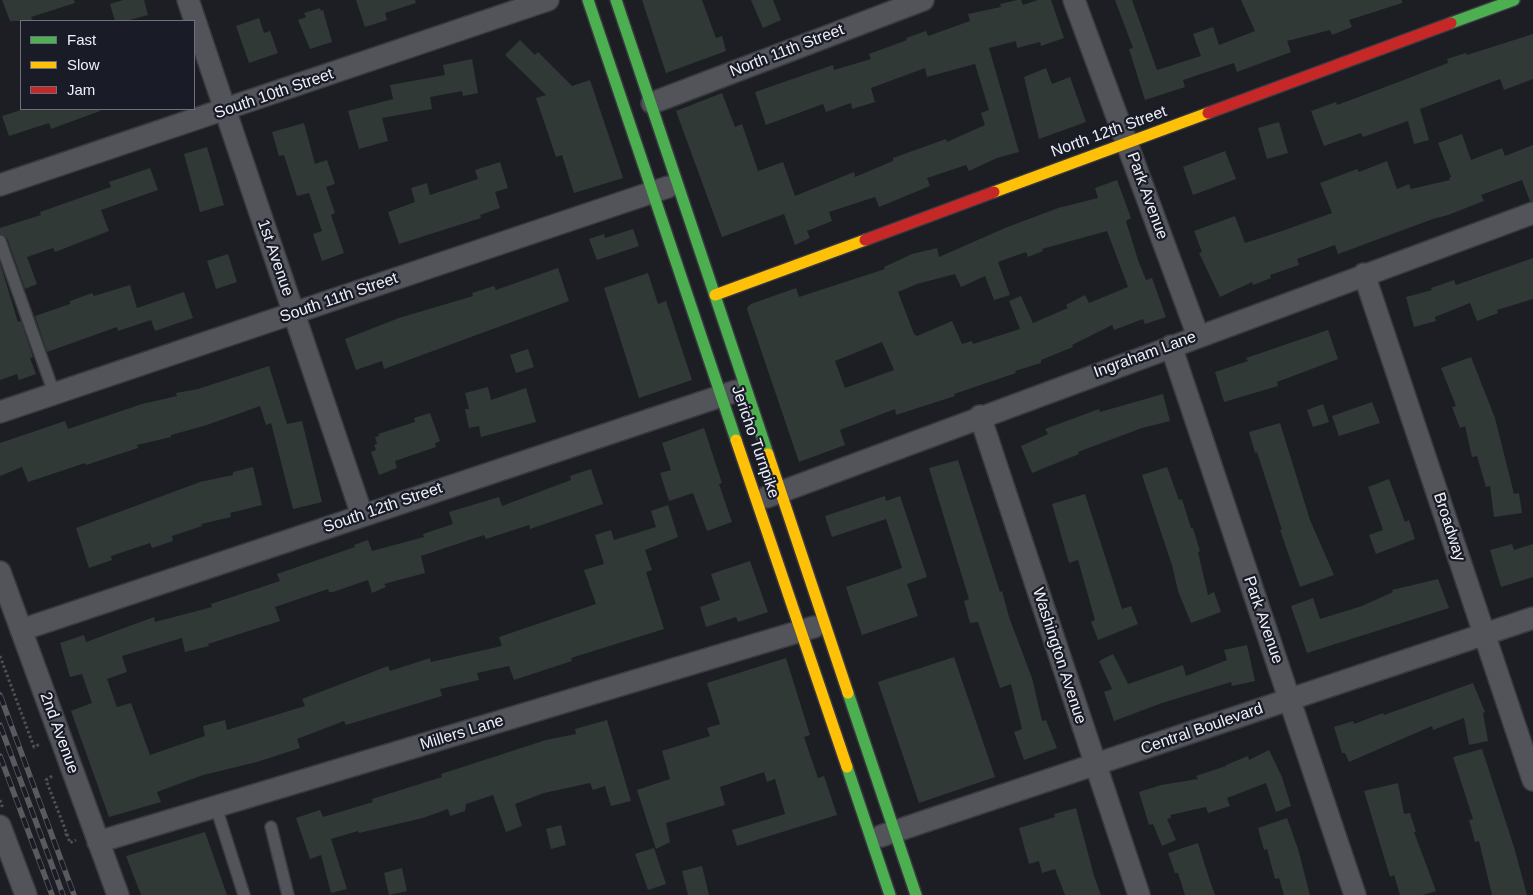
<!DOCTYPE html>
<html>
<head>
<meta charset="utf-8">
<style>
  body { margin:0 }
  #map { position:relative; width:1533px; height:895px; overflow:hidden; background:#1c1e24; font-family:Helvetica,sans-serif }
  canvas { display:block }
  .legend { position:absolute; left:20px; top:20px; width:175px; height:90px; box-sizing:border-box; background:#191c27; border:1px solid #6e717b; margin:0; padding:6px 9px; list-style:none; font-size:15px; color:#edf0f8 }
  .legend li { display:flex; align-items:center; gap:10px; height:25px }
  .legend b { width:25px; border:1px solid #6e717b }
</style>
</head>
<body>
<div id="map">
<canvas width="1533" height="895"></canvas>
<ul class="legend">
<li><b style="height:6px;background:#4caf50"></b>Fast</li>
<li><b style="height:6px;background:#ffc107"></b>Slow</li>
<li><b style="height:6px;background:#c62828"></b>Jam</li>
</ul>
</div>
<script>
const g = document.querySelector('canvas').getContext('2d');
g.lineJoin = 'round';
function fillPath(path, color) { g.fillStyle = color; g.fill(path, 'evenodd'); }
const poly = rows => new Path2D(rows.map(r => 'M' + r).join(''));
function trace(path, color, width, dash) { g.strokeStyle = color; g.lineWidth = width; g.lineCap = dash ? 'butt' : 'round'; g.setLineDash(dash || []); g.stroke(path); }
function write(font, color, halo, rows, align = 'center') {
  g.font = font + ' Helvetica,sans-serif'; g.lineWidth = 4.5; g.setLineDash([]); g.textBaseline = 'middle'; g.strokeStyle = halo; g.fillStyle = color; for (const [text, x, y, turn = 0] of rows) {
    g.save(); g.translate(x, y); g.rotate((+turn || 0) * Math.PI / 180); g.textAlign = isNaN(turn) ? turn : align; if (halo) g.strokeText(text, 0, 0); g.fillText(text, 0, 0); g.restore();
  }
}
fillPath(poly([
  [2,0,74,0,75,3,31,17,33,21,10,21],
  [123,0,144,0,148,15,126,21,115,21,110,4],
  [356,0,415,0,416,3,385,13,387,20,365,27],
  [642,0,702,0,716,38,722,36,726,51,666,73],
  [751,0,773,0,781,20,763,28],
  [1017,0,1021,0,1023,5,1038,0,1051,0,1064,38,1041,46,1040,42,1017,48,1016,41,989,48,1019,152,997,158,969,171,966,165,927,178,930,186,879,207,875,197,829,212,832,221,807,231,810,238,795,245,784,214,722,237,676,111,722,93,735,127,742,124,758,171,783,162,795,196,854,172,855,177,893,161,893,158,946,139,947,142,985,125,981,113,989,110,975,64,927,77,925,68,871,88,875,102,852,109,851,103,826,112,823,104,766,125,755,92,833,65,834,70,871,59,869,54,907,40,906,38,926,31,928,36,970,21,968,14,1001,7,1000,4],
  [1115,0,1132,0,1157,70,1201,56,1193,34,1213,27,1219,45,1255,31,1241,0,1402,0,1402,3,1349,20,1352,27,1332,35,1330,30,1287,41,1291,52,1237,72,1234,63,1183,80,1185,87,1145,100,1129,49,1133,48],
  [320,8,321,11,323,10,332,42,310,49,298,20,306,17,304,13],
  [259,18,264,33,270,31,278,53,249,63,236,26],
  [1533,34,1533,79,1504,90,1500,79,1420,109,1429,140,1414,144,1408,121,1363,137,1361,133,1324,146,1311,111,1336,102,1337,105,1380,89,1448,63,1447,59,1466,53,1467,55],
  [520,40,535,55,538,52,572,86,590,80,623,178,574,193,562,155,556,157,536,98,546,95,505,55],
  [472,59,478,93,463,96,462,91,430,97,432,109,382,118,388,141,359,149,348,111,393,99,390,85,445,75,443,65],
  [1046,68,1052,84,1070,77,1086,122,1039,139,1024,77],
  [24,109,100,109,100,111,51,129,49,123,9,136,2,116],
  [1279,122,1288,153,1267,159,1258,128],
  [304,123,315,164,327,160,335,184,326,187,335,213,331,215,344,253,322,261,313,234,322,231,309,193,297,196,284,155,279,156,272,132],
  [1462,134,1471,160,1502,148,1505,156,1533,145,1533,201,1530,201,1522,180,1481,195,1484,201,1448,215,1433,219,1338,254,1335,245,1297,259,1299,265,1270,275,1271,278,1253,285,1252,282,1220,297,1199,253,1202,252,1194,231,1235,216,1245,243,1282,231,1332,213,1320,183,1357,169,1359,172,1387,161,1397,189,1409,184,1411,189,1450,180,1449,178,1451,177,1438,143],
  [207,147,224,205,200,212,184,154],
  [1225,151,1236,179,1193,195,1183,167],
  [500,162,508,188,495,192,500,208,480,215,481,218,399,244,388,212,415,202,411,188,427,183,430,195,478,179,475,170],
  [150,168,158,190,101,210,109,231,55,252,53,248,27,257,37,284,25,289,7,238,0,234,0,228,41,215,40,212,111,187,109,182],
  [1117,180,1131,218,1126,221,1138,260,1146,280,1152,278,1166,317,1145,324,1143,319,1114,330,1112,325,1072,345,1073,347,1041,360,1041,363,1015,371,1016,373,954,394,955,396,896,415,895,409,840,430,845,445,799,462,748,312,747,308,751,304,796,288,799,297,885,269,884,267,912,254,937,248,939,257,1005,228,1058,208,1098,198,1095,188],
  [1107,231,1128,287,1089,303,1085,295,1066,305,1068,308,1033,323,1021,296,1009,301,1020,329,973,344,972,341,962,344,952,321,917,336,914,334,898,292,917,284,955,274,961,287,985,276,994,300,1010,295,998,262,1026,252,1028,257,1043,251,1042,249],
  [882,342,894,370,845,388,835,361],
  [633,229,639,246,597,260,589,239,604,234,605,238],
  [228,254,237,282,216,289,207,261],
  [1533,258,1533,299,1497,310,1498,313,1477,321,1470,303,1435,317,1436,321,1414,327,1406,297,1432,290,1431,288,1454,280,1456,285],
  [0,263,18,322,21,321,33,357,30,358,36,374,19,380,17,374,0,380],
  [558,268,569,301,384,369,382,361,356,370,345,339,399,318,473,296,472,293,494,286,496,290],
  [648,273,658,304,666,301,692,380,639,398,604,288],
  [130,285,137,308,184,292,193,318,155,331,151,320,118,331,117,327,47,352,35,316,70,304,70,301,92,293,94,296],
  [1328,330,1338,359,1277,382,1278,386,1224,402,1215,372,1248,361,1246,358],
  [528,349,534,367,516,373,510,355],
  [1471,357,1495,418,1514,494,1519,493,1522,513,1494,517,1490,486,1486,487,1477,456,1472,457,1465,426,1460,428,1452,407,1456,406,1441,368],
  [269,366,287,424,302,421,322,502,293,509,271,423,266,425,260,406,207,425,171,435,171,437,137,445,138,448,86,465,85,463,28,482,22,467,0,476,0,443,65,421,68,429,142,404,177,396,176,393,198,389],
  [488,387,491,400,526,388,536,422,481,437,479,426,469,428,465,409,469,409,465,393],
  [1163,394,1170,421,1142,428,1078,452,1079,454,1032,473,1021,446,1048,434,1045,429,1099,409,1100,412],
  [1372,402,1380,423,1339,436,1332,416],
  [1323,404,1329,422,1313,427,1307,410],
  [430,413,440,441,435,443,436,447,395,461,397,468,379,475,371,452,376,450,374,445,377,444,375,437,379,436,378,434,415,422,414,418],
  [1280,423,1310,520,1334,575,1300,587,1280,530,1282,530,1257,452,1255,453,1249,432],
  [704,428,722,483,719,484,732,522,707,531,693,493,669,501,660,473,671,470,662,443],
  [958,460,1000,592,1002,591,1009,617,1032,678,1042,721,1046,720,1057,748,1024,760,1014,732,1022,729,1011,684,1000,688,978,622,970,623,964,601,969,599,929,468],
  [253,467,262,505,230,513,231,517,201,524,202,526,172,536,173,541,152,548,150,543,111,556,112,560,89,568,76,528,200,482,233,475,233,472],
  [1167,467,1179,500,1182,499,1191,528,1193,528,1200,551,1198,552,1208,595,1214,592,1221,612,1191,623,1178,591,1172,565,1142,475],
  [591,469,603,504,530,529,529,525,486,539,484,535,421,556,425,573,384,584,386,587,372,593,368,580,333,592,329,592,328,589,275,607,280,621,208,644,209,646,185,652,182,638,122,656,127,672,107,679,117,707,131,703,150,755,205,736,203,726,225,720,227,730,305,706,302,699,388,666,390,671,430,658,431,662,502,646,499,637,596,604,584,570,604,564,595,535,611,530,614,540,656,527,651,511,668,505,678,537,645,550,652,570,646,572,664,629,571,658,572,661,514,680,509,666,477,673,479,680,440,689,442,696,346,725,344,721,297,739,300,748,257,762,203,775,157,792,161,802,109,817,71,711,92,703,82,674,70,677,60,643,84,635,86,642,154,617,155,622,212,607,211,604,280,581,277,574,355,547,354,545,368,540,372,551,424,537,423,534,453,524,449,512,499,497,502,506,571,480,570,476],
  [1389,479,1405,522,1409,520,1415,539,1376,554,1369,535,1383,530,1368,487],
  [1085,494,1122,609,1131,606,1138,624,1098,640,1091,622,1095,620,1078,560,1069,563,1052,504],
  [885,496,886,501,900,496,927,577,907,584,918,616,862,635,846,587,902,568,886,519,832,537,825,516],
  [1512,544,1514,550,1533,544,1533,577,1501,587,1490,550],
  [750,561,768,612,738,622,736,617,706,627,700,607,720,600,711,574],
  [1438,579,1449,608,1307,653,1291,606,1313,598,1320,619,1362,606,1393,592,1392,590],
  [1247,645,1255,681,1232,686,1231,682,1162,703,1114,721,1104,692,1112,689,1099,661,1113,654,1128,684,1183,665,1186,676,1227,660,1224,650],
  [954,657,995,777,919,803,878,682],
  [786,658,810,735,804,737,818,778,824,776,837,815,737,846,732,830,785,814,775,779,767,782,764,772,720,787,725,805,666,823,670,842,656,849,637,790,670,779,662,751,710,736,707,728,720,724,707,683],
  [1473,683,1485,712,1483,713,1488,741,1469,745,1464,718,1433,730,1432,726,1349,762,1345,753,1342,753,1334,727,1353,721,1354,724,1383,713,1384,715],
  [607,720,631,801,611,806,605,786,593,790,590,783,544,793,515,804,522,826,506,832,493,795,466,804,465,811,450,816,448,809,423,818,359,833,358,831,331,839,347,889,331,893,321,855,310,859,296,818,320,810,323,817,373,802,372,799,442,777,441,774,546,740,576,734,575,729],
  [1482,749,1514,847,1527,895,1492,895,1479,841,1475,842,1469,820,1473,819,1453,757],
  [1269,750,1282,777,1291,806,1276,812,1266,783,1227,798,1230,806,1208,813,1206,807,1170,815,1171,818,1167,819,1176,840,1162,846,1153,824,1149,825,1139,792,1161,785,1198,779,1196,776,1226,766,1226,765,1248,756,1249,760],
  [1398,783,1404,814,1410,813,1416,832,1414,832,1436,891,1423,895,1400,895,1394,875,1390,877,1364,791],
  [1076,808,1094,876,1101,895,1065,895,1055,869,1042,873,1039,861,1029,864,1019,828,1055,817,1054,814],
  [1287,818,1298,849,1310,895,1284,895,1279,878,1275,879,1267,849,1264,850,1258,828],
  [561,825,566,845,551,849,546,829],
  [205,832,227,895,141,895,126,856],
  [1198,843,1208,875,1215,895,1185,895,1178,873,1175,873,1168,853],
  [654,848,666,884,648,890,635,854],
  [702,866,709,895,688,895,682,871],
  [402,868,407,891,389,895,384,873]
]), '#303936');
const lane = poly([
  [0,241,54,393],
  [216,807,244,895],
  [271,827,288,895]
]);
const street = poly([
  [188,0,362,515],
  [1074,0,1198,336],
  [652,103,923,0],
  [0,185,548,0],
  [1364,274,1533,780],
  [1171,346,1355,895],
  [0,412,668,187],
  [980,416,1139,895],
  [767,497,1533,213],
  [0,572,118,895],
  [21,630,736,391],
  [0,826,26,895],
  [881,836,1533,618],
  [98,842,814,627]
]);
const fast = poly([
  [588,0,736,440],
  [616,0,768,454],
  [1451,23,1514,0],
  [848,693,916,895],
  [847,767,890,895]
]);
const slow = poly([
  [994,192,1208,113],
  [715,295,865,240],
  [736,440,847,767],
  [768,454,848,693]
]);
const jam = poly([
  [1208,113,1451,23],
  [865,240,994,192]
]);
trace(lane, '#393a40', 14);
trace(street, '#393a40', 24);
trace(fast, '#393a40', 14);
trace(slow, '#393a40', 14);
trace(jam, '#393a40', 14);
trace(poly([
  [0,656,34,747,40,744],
  [52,776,46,780,67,834,64,836],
  [0,800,3,809],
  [67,834,70,843,76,840]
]), '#4f5054', 3, [2.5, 2.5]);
trace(lane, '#53545a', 11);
trace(street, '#53545a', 21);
trace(fast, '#4caf50', 11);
trace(slow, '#ffc107', 11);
trace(jam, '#c62828', 11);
const rail = poly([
  [0,695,74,895],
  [0,725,63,895],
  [0,756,52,895]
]);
trace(rail, '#585a5e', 5.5);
trace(rail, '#191c27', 4, [11]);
write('16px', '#edf0f8', '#191c27', [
  ["North 11th Street",787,51,-21],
  ["South 10th Street",274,94,-19],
  ["North 12th Street",1109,132,-20],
  ["Park Avenue",1147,196,70],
  ["1st Avenue",275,258,71],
  ["South 11th Street",339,298,-19],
  ["Ingraham Lane",1145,355,-20],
  ["Jericho Turnpike",755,442,71],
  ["South 12th Street",383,508,-19],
  ["Broadway",1449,527,72],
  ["Park Avenue",1263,620,71],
  ["Washington Avenue",1059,656,72],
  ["Central Boulevard",1202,729,-19],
  ["2nd Avenue",59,733,70],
  ["Millers Lane",462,733,-17]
]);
</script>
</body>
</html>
